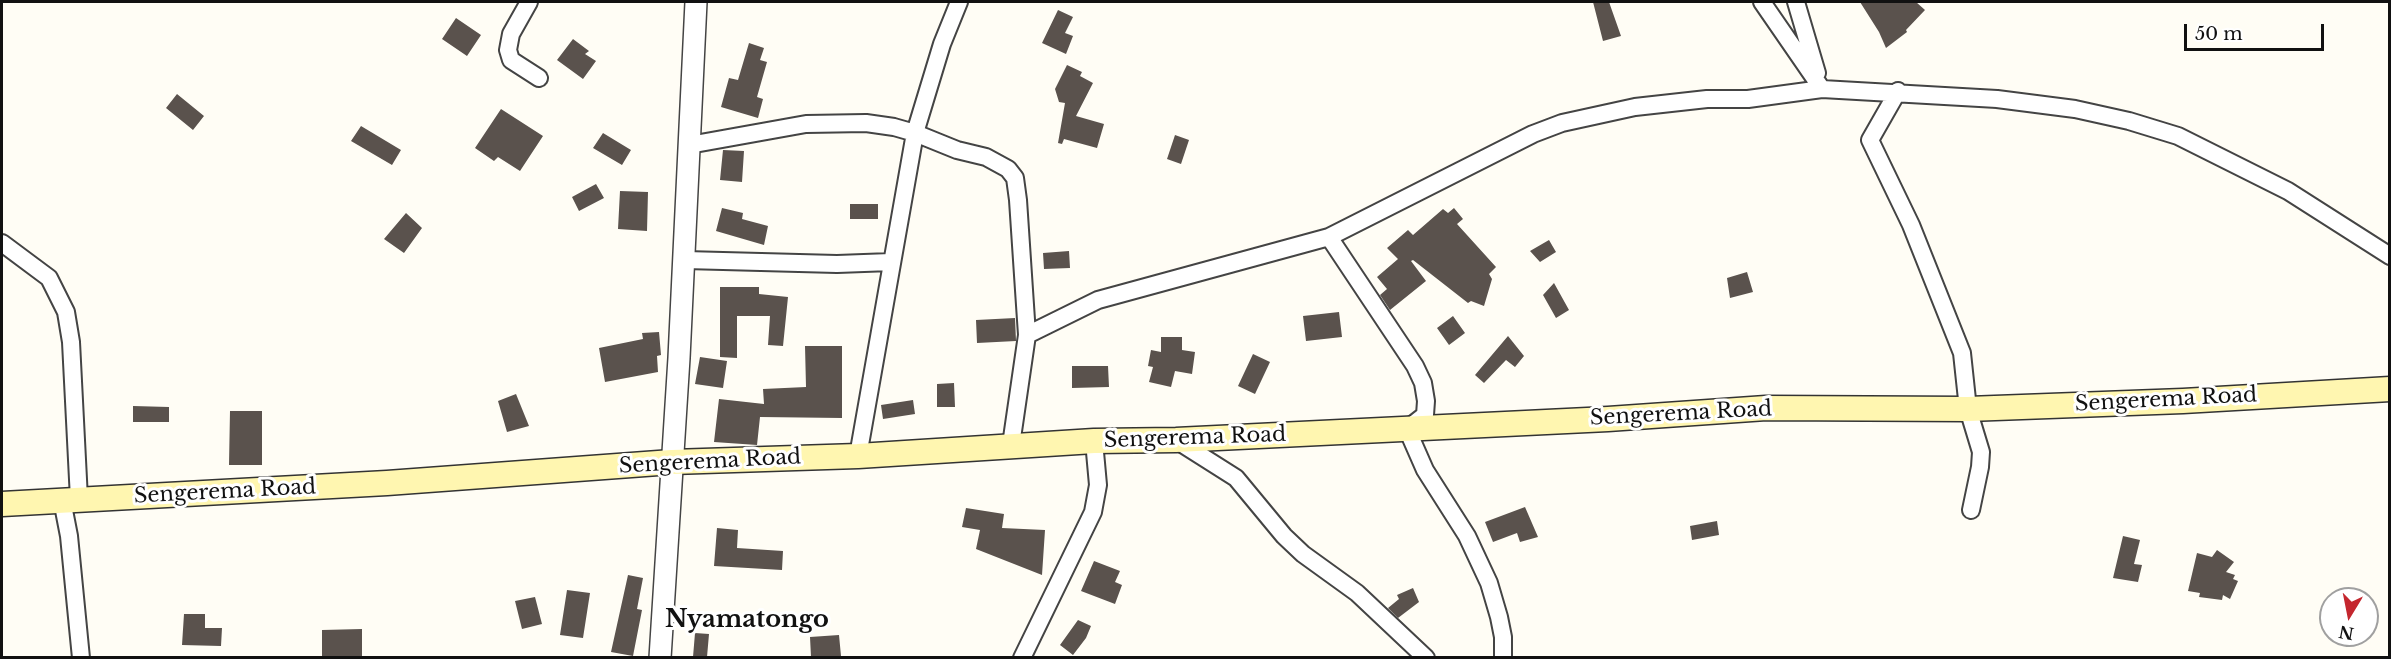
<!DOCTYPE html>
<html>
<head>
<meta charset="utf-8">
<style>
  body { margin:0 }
  #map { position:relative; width:2391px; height:659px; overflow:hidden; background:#fffdf5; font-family:"Libre Baskerville",serif }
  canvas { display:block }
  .frame { position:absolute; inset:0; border:3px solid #111; pointer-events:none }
  .north { position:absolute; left:2319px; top:587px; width:60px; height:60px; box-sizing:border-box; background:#fff; border:2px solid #a0a0a0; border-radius:50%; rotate:190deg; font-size:16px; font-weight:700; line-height:24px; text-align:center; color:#111 }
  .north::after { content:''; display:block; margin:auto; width:21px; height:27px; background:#c4262e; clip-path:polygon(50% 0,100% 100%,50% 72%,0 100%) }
  .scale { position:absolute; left:2184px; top:24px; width:140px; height:27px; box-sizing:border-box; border:3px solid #111; border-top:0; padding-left:8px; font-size:18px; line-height:21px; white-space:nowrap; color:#111; -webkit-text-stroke:4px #fff; paint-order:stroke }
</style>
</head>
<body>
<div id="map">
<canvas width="2391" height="659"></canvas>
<div class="frame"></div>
<div class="north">N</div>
<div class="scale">50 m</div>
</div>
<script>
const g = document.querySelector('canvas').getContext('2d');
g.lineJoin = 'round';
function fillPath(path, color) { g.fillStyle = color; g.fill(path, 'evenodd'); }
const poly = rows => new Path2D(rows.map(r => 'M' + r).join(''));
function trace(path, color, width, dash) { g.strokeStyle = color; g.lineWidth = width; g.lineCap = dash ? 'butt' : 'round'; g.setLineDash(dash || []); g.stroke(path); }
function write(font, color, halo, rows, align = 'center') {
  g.font = font + ' "Libre Baskerville",serif'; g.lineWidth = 6; g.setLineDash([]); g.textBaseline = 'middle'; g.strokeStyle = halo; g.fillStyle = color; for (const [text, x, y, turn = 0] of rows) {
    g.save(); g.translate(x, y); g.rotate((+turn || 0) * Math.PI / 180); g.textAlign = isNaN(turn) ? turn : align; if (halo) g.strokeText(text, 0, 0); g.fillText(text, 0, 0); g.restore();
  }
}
fillPath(poly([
  [1593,2,1609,2,1621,36,1603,41],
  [1860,2,1916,2,1925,10,1906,30,1907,32,1886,48,1879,32],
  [1058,10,1073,17,1065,33,1073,36,1066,54,1042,43],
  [456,18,481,35,467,56,442,39],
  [573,39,589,51,585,54,596,61,583,79,557,60],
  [749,43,764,48,760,60,767,62,757,97,763,99,758,118,721,107,729,78,738,80],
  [1067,65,1082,72,1080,76,1093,83,1076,116,1104,124,1097,148,1064,139,1062,144,1058,143,1065,103,1059,102,1055,89],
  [177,94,204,116,193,130,166,108],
  [501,109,543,136,520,171,498,157,494,161,475,148],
  [361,126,401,150,392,165,351,141],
  [603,133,631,150,622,165,593,148],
  [1175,135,1189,140,1181,164,1167,159],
  [723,150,744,151,742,182,720,180],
  [596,184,604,198,579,211,572,197],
  [620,191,648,192,647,231,618,229],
  [850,204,878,204,878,219,850,219],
  [722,208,743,213,742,219,768,226,764,245,716,231],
  [1454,208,1463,219,1457,224,1496,267,1489,274,1492,279,1484,306,1471,301,1468,303,1413,260,1411,261,1426,281,1390,310,1380,295,1387,289,1377,277,1398,259,1387,248,1408,230,1413,235,1443,209,1448,213],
  [406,213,422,228,404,253,384,239],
  [1549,240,1556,252,1540,262,1530,251],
  [1069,251,1070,268,1044,269,1043,253],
  [1747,272,1753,292,1730,298,1727,278],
  [1554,283,1569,310,1556,318,1543,295],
  [720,287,759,287,759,294,788,297,783,346,768,345,770,316,737,316,737,358,720,357],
  [1339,312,1342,337,1306,341,1303,316],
  [1453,316,1465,333,1449,345,1437,328],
  [1015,318,1016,341,977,343,976,320],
  [659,332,661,355,657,356,658,372,605,382,599,348,643,339,642,333],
  [1508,336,1524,356,1515,367,1506,360,1484,383,1475,375],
  [1161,337,1182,337,1182,350,1195,352,1192,374,1175,371,1171,387,1149,382,1153,367,1148,366,1151,350,1161,352],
  [805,346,842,346,842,418,760,417,757,445,714,442,719,399,764,404,763,389,806,387],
  [1253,354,1270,362,1255,394,1238,386],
  [700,357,727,361,723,388,695,384],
  [1072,366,1108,366,1109,387,1072,388],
  [954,383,955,407,937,407,937,384],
  [516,394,529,426,507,432,498,401],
  [913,400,915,414,883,419,881,405],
  [133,406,169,407,169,422,133,422],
  [230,411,262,411,262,465,229,465],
  [1525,507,1538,537,1520,542,1517,533,1493,542,1485,522],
  [966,508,1004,514,1002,528,1045,530,1042,575,976,549,980,530,962,527],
  [1717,521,1719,535,1692,540,1690,526],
  [717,528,738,530,737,548,783,551,782,570,714,566],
  [2123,536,2140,540,2134,564,2142,565,2138,582,2113,578],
  [2217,550,2234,562,2226,572,2235,575,2233,579,2238,581,2230,599,2223,595,2222,600,2199,597,2200,593,2188,591,2197,553,2212,557],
  [1094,561,1120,571,1115,582,1122,585,1115,604,1081,591],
  [628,575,643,578,637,609,642,610,633,656,611,652],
  [1413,588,1419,602,1398,618,1388,608,1399,599,1397,595],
  [567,590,590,593,583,638,560,635],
  [535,597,542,624,522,629,515,601],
  [184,614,205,614,205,628,222,628,221,646,182,645],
  [1078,620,1091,626,1086,638,1073,655,1060,645],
  [362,629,362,657,322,657,322,630],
  [695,633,709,634,707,657,693,657],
  [839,635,841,656,811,657,810,637]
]), '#5a524d');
const minor = poly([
  [529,2,511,34,508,50,511,60,539,78],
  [1762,2,1822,89],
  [1796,2,1817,73],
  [1898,91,1870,140,1911,225,1962,353,1968,409,1981,452,1980,467,1971,510],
  [689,145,806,124,866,123,894,127,915,133,957,150,986,157,1008,169,1015,178,1018,200,1027,335,1011,445],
  [1329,237,1415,366,1423,383,1426,401,1425,415,1407,429,1425,470,1467,536,1489,583,1499,617,1503,637,1503,658],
  [2,243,49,278,66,312,71,342,79,499],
  [685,260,837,264,891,262],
  [1027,335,1098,300,1329,237,1533,134,1562,123,1635,107,1707,99,1748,99,1822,89,1997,99,2075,109,2129,121,2178,136,2288,191,2390,256],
  [1176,440,1236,478,1284,536,1303,554,1357,593,1426,658],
  [858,456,915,133,942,44,959,2],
  [62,500,69,536,81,658],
  [1022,658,1093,512,1098,485,1094,441]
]);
const tertiary = poly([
  [660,658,679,358,696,2]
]);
const secondary = poly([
  [2,504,387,483,672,462,858,456,1094,441,1176,440,1608,419,1766,408,1968,409,2183,401,2390,389]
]);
trace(minor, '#444', 20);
trace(tertiary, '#444', 24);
trace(secondary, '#333', 27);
trace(minor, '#fff', 16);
trace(tertiary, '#fff', 21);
trace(secondary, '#fff6b0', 24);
write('21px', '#111', '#fff', [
  ["Sengerema Road",2166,400,-3],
  ["Sengerema Road",1681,414,-3],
  ["Sengerema Road",1195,438,-2],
  ["Sengerema Road",710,462,-3],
  ["Sengerema Road",225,492,-3]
]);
write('bold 24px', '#111', '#fff', [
  ["Nyamatongo",747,620]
]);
</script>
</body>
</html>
